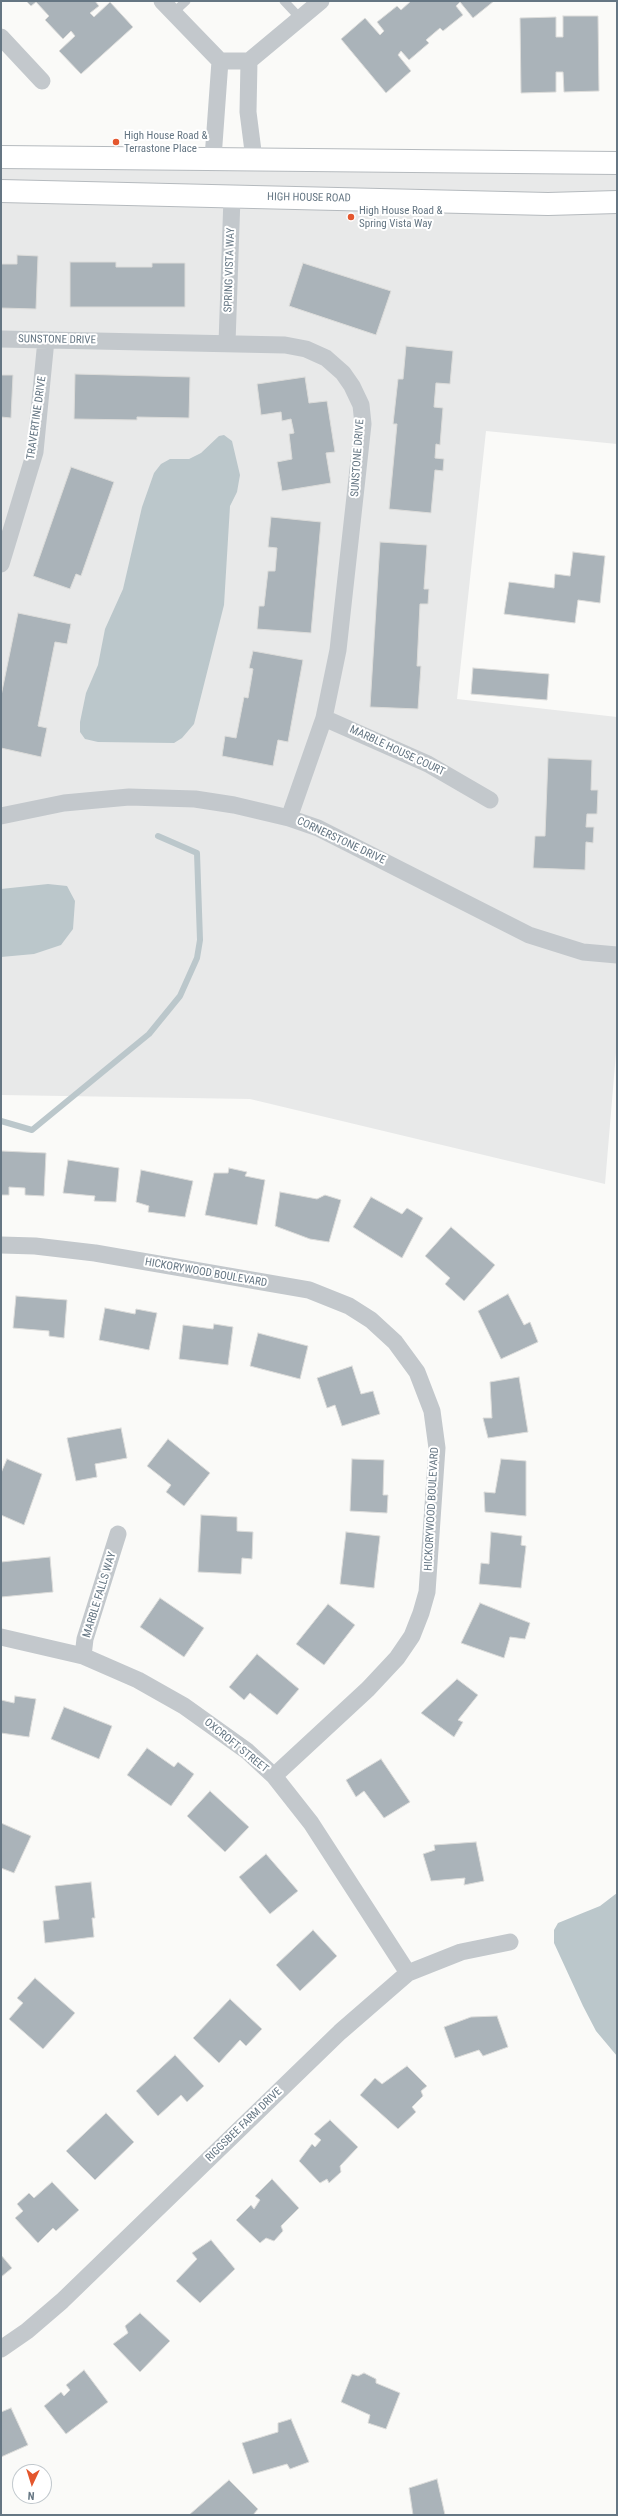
<!DOCTYPE html>
<html>
<head>
<meta charset="utf-8">
<style>
  body { margin:0 }
  #map { position:relative; width:618px; height:2516px; overflow:hidden; background:#fafaf8; font-family:"Roboto Condensed",sans-serif }
  canvas { display:block }
  .frame { position:absolute; inset:0; border:2px solid #657683; pointer-events:none }
  .north { position:absolute; left:12px; top:2464px; width:40px; height:40px; box-sizing:border-box; background:#fff; border:1px solid #c1c8cd; border-radius:50%; rotate:184deg; font-size:11px; font-weight:700; line-height:16px; text-align:center; color:#657683 }
  .north::after { content:''; display:block; margin:auto; width:14px; height:18px; background:#e4572e; clip-path:polygon(50% 0,100% 100%,50% 72%,0 100%) }
</style>
</head>
<body>
<div id="map">
<canvas width="618" height="2516"></canvas>
<div class="frame"></div>
<div class="north">N</div>
</div>
<script>
const g = document.querySelector('canvas').getContext('2d');
g.lineJoin = 'round';
function fillPath(path, color) { g.fillStyle = color; g.fill(path, 'evenodd'); }
const poly = rows => new Path2D(rows.map(r => 'M' + r).join(''));
function trace(path, color, width, dash) { g.strokeStyle = color; g.lineWidth = width; g.lineCap = dash ? 'butt' : 'round'; g.setLineDash(dash || []); g.stroke(path); }
function write(font, color, halo, rows, align = 'center') {
  g.font = font + ' "Roboto Condensed",sans-serif'; g.lineWidth = 4; g.setLineDash([]); g.textBaseline = 'middle'; g.strokeStyle = halo; g.fillStyle = color; for (const [text, x, y, turn = 0] of rows) {
    g.save(); g.translate(x, y); g.rotate((+turn || 0) * Math.PI / 180); g.textAlign = isNaN(turn) ? turn : align; if (halo) g.strokeText(text, 0, 0); g.fillText(text, 0, 0); g.restore();
  }
}
fillPath(poly([
  [1,166,617,173,617,444,486,431,457,699,617,717,617,1041,605,1184,250,1099,1,1095]
]), '#e8e9e9');
fillPath(poly([
  [224,435,232,441,240,475,237,492,230,506,224,605,194,724,182,738,174,743,98,742,85,739,80,732,80,722,86,693,98,665,105,629,123,589,142,507,154,473,161,464,170,459,189,459,201,453,219,436],
  [48,884,67,886,75,901,73,929,61,945,34,954,1,957,1,889],
  [617,1893,617,2056,596,2031,583,2006,554,1943,554,1930,558,1923,600,1906]
]), '#bbc7cb');
trace(poly([
  [1,1121,32,1130,149,1034,180,996,197,958,200,940,197,853,158,836]
]), '#bbc7cb', 6);
const building = poly([
  [26,1,95,1,99,6,90,13,94,17,110,2,133,27,81,74,59,51,75,36,71,31,63,39,45,20,49,16,36,2,31,6,26,1],
  [411,1,494,1,473,18,460,2,456,6,463,15,443,31,440,28,426,40,429,43,409,60,401,51,398,55,411,71,386,93,341,39,365,18,380,35,384,31,377,22,397,6,401,10,411,1],
  [563,16,598,16,599,91,564,92,563,72,556,72,556,92,521,93,520,18,556,17,556,37,563,37,563,16],
  [17,255,38,256,36,309,1,308,1,264,17,264,17,255],
  [70,262,116,262,116,267,152,267,152,263,185,263,185,307,70,307,70,262],
  [303,263,391,291,376,335,289,306,303,263],
  [406,346,453,351,450,384,436,383,434,407,443,408,440,445,436,444,435,458,444,459,443,471,435,470,431,513,389,509,397,424,393,424,398,379,403,379,406,346],
  [75,374,190,377,189,418,137,417,137,420,74,419,75,374],
  [1,375,13,375,11,418,1,417,1,375],
  [305,377,309,403,327,401,335,452,326,453,331,483,282,491,277,462,292,459,289,434,294,433,291,419,282,421,281,412,261,415,257,384,305,377],
  [71,467,114,482,81,576,76,574,70,589,33,576,71,467],
  [271,517,321,522,311,633,257,629,259,606,264,606,268,571,275,571,277,548,268,547,271,517],
  [380,542,427,545,424,589,429,589,428,604,420,604,417,666,421,666,418,709,370,707,380,542],
  [573,552,605,556,600,603,578,600,575,623,504,614,509,582,554,588,555,574,570,576,573,552],
  [18,613,71,624,67,644,55,642,38,726,47,728,41,757,1,748,1,696,18,613],
  [253,651,303,660,288,742,278,740,273,766,222,756,225,736,236,738,244,697,248,698,253,669,249,668,253,651],
  [473,668,549,674,547,700,471,694,473,668],
  [548,758,592,760,591,790,598,790,597,814,587,814,586,827,594,827,593,843,586,842,585,870,533,868,535,836,545,836,548,758],
  [1,1151,46,1153,44,1196,25,1195,25,1188,9,1187,9,1195,1,1195,1,1151],
  [68,1160,119,1168,116,1202,94,1201,95,1196,63,1193,68,1160],
  [229,1168,247,1172,245,1176,265,1180,257,1225,205,1215,214,1173,228,1173,229,1168],
  [141,1170,193,1181,185,1217,148,1212,149,1206,136,1202,141,1170],
  [280,1192,317,1199,325,1195,341,1200,329,1242,310,1239,275,1226,280,1192],
  [371,1197,402,1214,407,1208,423,1218,402,1258,353,1227,371,1197],
  [451,1227,495,1265,464,1301,445,1284,450,1278,425,1256,451,1227],
  [508,1294,524,1325,530,1322,538,1342,501,1359,478,1311,508,1294],
  [16,1296,67,1300,64,1338,49,1336,49,1331,13,1328,16,1296],
  [105,1308,135,1314,136,1309,157,1313,149,1350,99,1340,105,1308],
  [214,1324,233,1327,228,1365,179,1359,183,1325,213,1329,214,1324],
  [258,1333,308,1346,300,1379,250,1366,258,1333],
  [352,1366,361,1394,373,1391,380,1414,342,1426,335,1405,327,1408,317,1378,352,1366],
  [519,1377,528,1432,488,1438,483,1418,492,1418,490,1382,519,1377],
  [121,1428,127,1458,95,1464,97,1477,76,1481,67,1438,121,1428],
  [168,1439,210,1473,184,1506,166,1492,171,1485,147,1466,168,1439],
  [7,1459,42,1474,24,1525,1,1515,1,1473,7,1459],
  [352,1459,384,1460,383,1495,388,1495,387,1513,350,1511,352,1459],
  [501,1459,526,1461,526,1516,485,1512,484,1492,495,1493,501,1459],
  [201,1515,237,1517,237,1531,253,1532,252,1559,242,1558,241,1574,198,1572,201,1515],
  [346,1532,380,1536,374,1588,340,1584,346,1532],
  [491,1532,522,1536,521,1545,526,1546,521,1588,479,1584,481,1563,489,1564,491,1532],
  [50,1557,53,1592,1,1597,1,1562,50,1557],
  [160,1598,204,1628,184,1657,140,1627,160,1598],
  [480,1603,530,1623,525,1639,510,1637,504,1658,461,1643,480,1603],
  [328,1604,355,1625,324,1665,296,1644,328,1604],
  [257,1654,299,1689,277,1715,250,1693,244,1700,229,1687,257,1654],
  [457,1679,478,1695,458,1720,463,1722,454,1737,421,1713,457,1679],
  [15,1696,36,1699,29,1737,1,1733,1,1700,14,1703,15,1696],
  [64,1707,112,1726,99,1759,51,1739,64,1707],
  [147,1748,174,1767,178,1762,194,1774,171,1806,127,1775,147,1748],
  [381,1759,410,1802,384,1818,364,1791,356,1797,346,1780,381,1759],
  [210,1791,249,1827,225,1852,187,1816,210,1791],
  [1,1823,31,1836,14,1873,1,1868,1,1823],
  [476,1842,484,1881,464,1885,465,1878,431,1881,423,1854,435,1850,434,1845,476,1842],
  [266,1854,298,1891,270,1914,239,1877,266,1854],
  [91,1882,95,1918,92,1918,94,1937,45,1943,43,1921,59,1919,55,1886,91,1882],
  [313,1930,337,1956,300,1991,276,1965,313,1930],
  [35,1978,75,2013,43,2049,9,2019,23,2003,17,1998,35,1978],
  [230,1999,262,2029,246,2046,240,2040,219,2063,193,2038,230,1999],
  [497,2016,508,2047,483,2056,479,2050,455,2058,444,2027,471,2017,497,2016],
  [175,2055,204,2086,187,2102,181,2095,158,2116,136,2091,175,2055],
  [407,2066,427,2086,421,2091,423,2096,412,2107,416,2112,398,2129,360,2095,375,2078,382,2084,407,2066],
  [106,2113,134,2142,95,2180,66,2151,106,2113],
  [330,2120,358,2147,340,2166,341,2172,329,2183,327,2179,320,2183,299,2161,312,2144,315,2147,321,2140,314,2134,330,2120],
  [272,2179,299,2208,281,2226,283,2231,274,2241,266,2238,260,2243,236,2220,251,2205,254,2209,260,2200,255,2196,272,2179],
  [52,2182,79,2210,56,2231,53,2228,38,2243,15,2218,23,2211,17,2204,29,2193,34,2198,52,2182],
  [211,2240,235,2269,200,2303,176,2281,197,2259,192,2253,211,2240],
  [1,2255,12,2268,1,2277,1,2255],
  [140,2313,170,2341,140,2372,113,2344,128,2333,125,2326,140,2313],
  [84,2370,108,2402,66,2434,44,2406,61,2392,64,2396,70,2390,66,2385,84,2370],
  [364,2373,376,2379,376,2383,400,2393,386,2429,368,2423,370,2415,341,2402,352,2374,358,2376,364,2373],
  [11,2408,28,2445,1,2457,1,2412,11,2408],
  [291,2419,309,2462,290,2469,287,2464,253,2474,242,2443,278,2432,278,2423,291,2419],
  [437,2479,445,2515,413,2515,409,2488,437,2479],
  [229,2480,258,2509,253,2515,189,2515,229,2480]
]);
fillPath(building, '#aab3b9');
trace(building, '#dcdcda', 1);
const primary = poly([
  [1,157,617,163],
  [1,191,548,204,617,202]
]);
trace(primary, '#b5babe', 24);
trace(poly([
  [284,1,300,18],
  [173,13,186,1]
]), '#c3c8cc', 9);
trace(poly([
  [162,1,220,61,213,158],
  [1,37,42,81],
  [220,61,249,61],
  [254,159,248,112,249,61,321,1],
  [1,339,285,345,306,349,326,358,343,373,352,386,361,405,363,424,338,650,324,718,289,818],
  [227,343,232,197],
  [1,564,35,452,46,340],
  [324,718,428,764,490,800],
  [1,816,64,803,129,797,195,799,234,805,289,818,318,828,529,935,583,952,617,955],
  [1,1245,35,1246,95,1253,309,1290,349,1306,371,1320,395,1342,417,1372,432,1411,437,1448,427,1592,421,1613,412,1636,397,1658,368,1689,274,1776],
  [1,1637,83,1656,138,1680,184,1706,247,1751,274,1776,311,1823,408,1973],
  [83,1656,85,1639,118,1534],
  [1,2349,27,2331,62,2301,340,2032,408,1973,461,1952,510,1942]
]), '#c3c8cc', 17);
trace(primary, '#fff', 22);
for (const [x, y, r, color] of [
  [116,142,4,"#e4572e"],
  [351,217,4,"#e4572e"]
]) { const dot = new Path2D(); dot.arc(x, y, r, 0, 2 * Math.PI); g.fillStyle = color; g.fill(dot); trace(dot, '#fff', 1.5); }
write('11px', '#657683', '#fff', [
  ["High House Road &",124,136],
  ["Terrastone Place",124,149],
  ["High House Road &",359,211],
  ["Spring Vista Way",359,224]
], 'left');
write('11px', '#657683', '#fff', [
  ["HIGH HOUSE ROAD",309,198,1],
  ["SPRING VISTA WAY",230,270,-88],
  ["SUNSTONE DRIVE",57,340,1],
  ["TRAVERTINE DRIVE",37,418,-82],
  ["SUNSTONE DRIVE",358,458,-86],
  ["MARBLE HOUSE COURT",397,751,25],
  ["CORNERSTONE DRIVE",341,841,25],
  ["HICKORYWOOD BOULEVARD",206,1273,10],
  ["HICKORYWOOD BOULEVARD",432,1509,-87],
  ["MARBLE FALLS WAY",100,1595,-73],
  ["OXCROFT STREET",236,1746,39],
  ["RIGGSBEE FARM DRIVE",244,2125,-44]
]);
</script>
</body>
</html>
